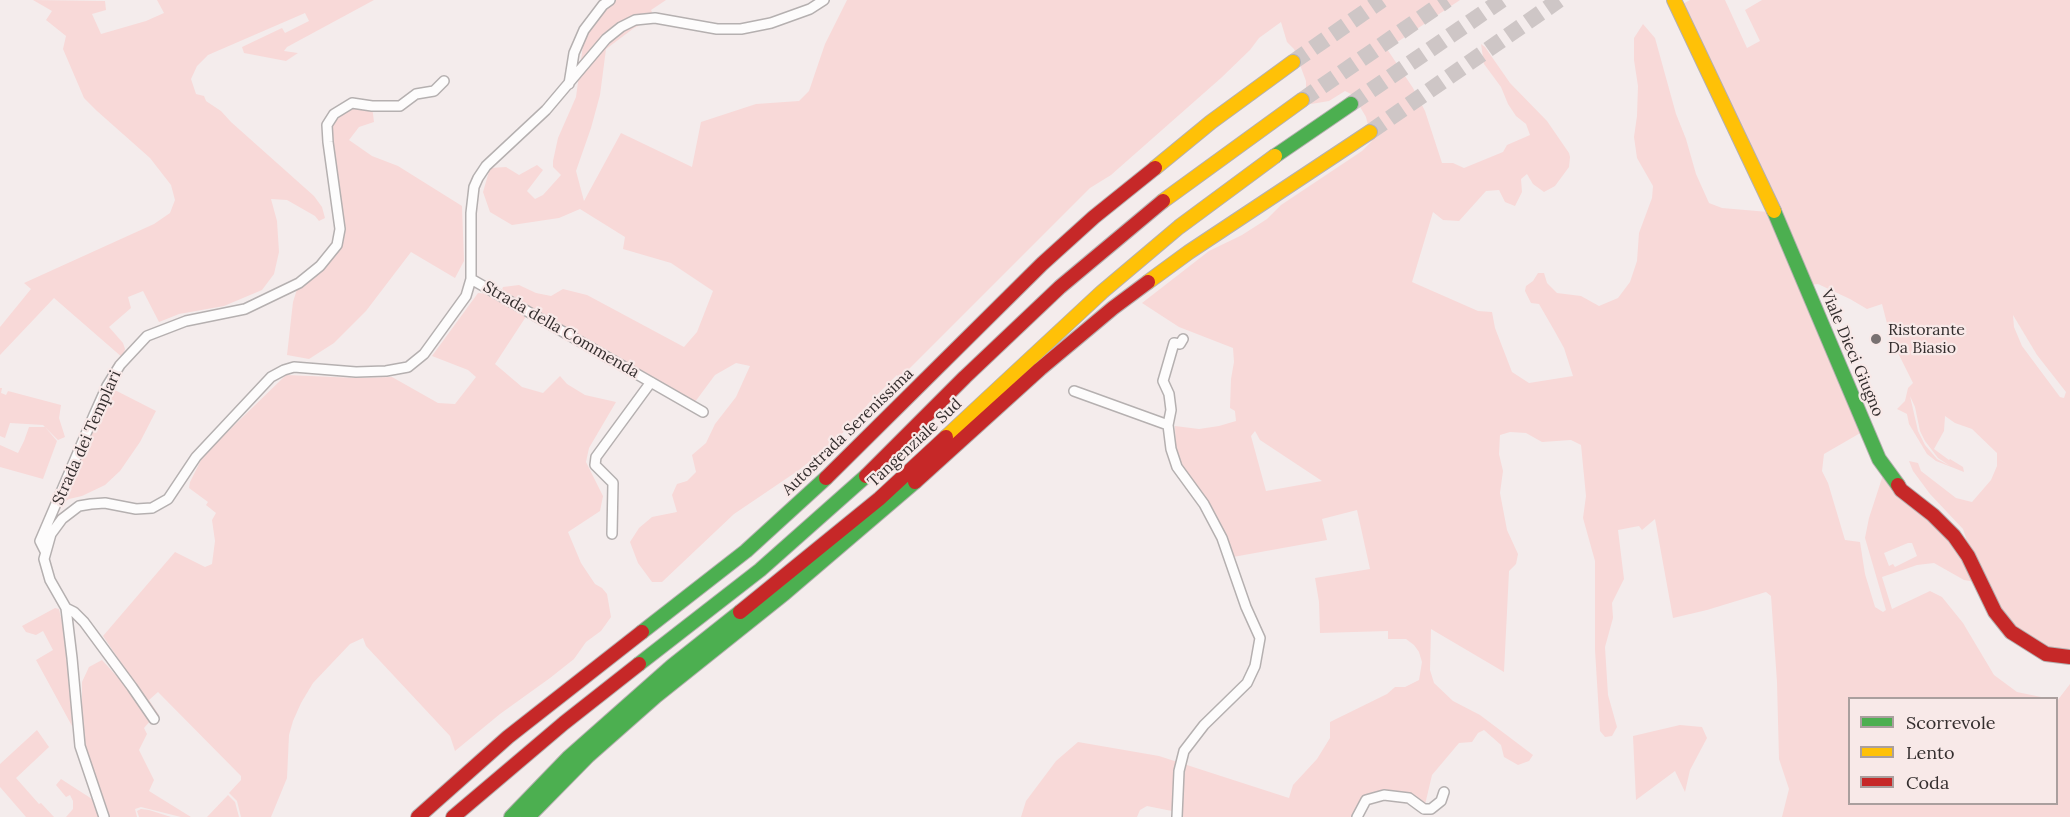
<!DOCTYPE html>
<html>
<head>
<meta charset="utf-8">
<style>
  body { margin:0 }
  #map { position:relative; width:2070px; height:817px; overflow:hidden; background:#f4ecec; font-family:Lora,serif }
  canvas { display:block }
  .legend { position:absolute; left:1848px; top:697px; width:210px; height:108px; box-sizing:border-box; background:#f8e9e8; border:2px solid #aa9f9e; margin:0; padding:8px 10px; list-style:none; font-size:18px; color:#352f2f }
  .legend li { display:flex; align-items:center; gap:12px; height:30px }
  .legend b { width:30px; border:2px solid #aa9f9e }
</style>
</head>
<body>
<div id="map">
<canvas width="2070" height="817"></canvas>
<ul class="legend">
<li><b style="height:8px;background:#4caf50"></b>Scorrevole</li>
<li><b style="height:8px;background:#ffc107"></b>Lento</li>
<li><b style="height:8px;background:#c62828"></b>Coda</li>
</ul>
</div>
<script>
const g = document.querySelector('canvas').getContext('2d');
g.lineJoin = 'round';
function fillPath(path, color) { g.fillStyle = color; g.fill(path, 'evenodd'); }
const poly = rows => new Path2D(rows.map(r => 'M' + r).join(''));
function trace(path, color, width, dash) { g.strokeStyle = color; g.lineWidth = width; g.lineCap = dash ? 'butt' : 'round'; g.setLineDash(dash || []); g.stroke(path); }
function write(font, color, halo, rows, align = 'center') {
  g.font = font + ' Lora,serif'; g.lineWidth = 4.5; g.setLineDash([]); g.textBaseline = 'middle'; g.strokeStyle = halo; g.fillStyle = color; for (const [text, x, y, turn = 0] of rows) {
    g.save(); g.translate(x, y); g.rotate((+turn || 0) * Math.PI / 180); g.textAlign = isNaN(turn) ? turn : align; if (halo) g.strokeText(text, 0, 0); g.fillText(text, 0, 0); g.restore();
  }
}
fillPath(poly([
  [33,0,105,1,106,10,92,14,101,34,146,21,164,13,157,0,374,0,287,47,284,51,298,53,286,61,244,53,242,47,282,28,285,33,309,21,305,13,208,55,197,66,191,79,196,94,204,96,206,101,221,111,231,122,314,196,322,207,325,218,319,221,315,216,287,200,271,199,277,221,279,252,274,274,262,290,224,306,179,314,159,322,143,291,128,297,131,308,109,327,123,343,125,349,123,358,54,298,0,355,0,327,31,289,24,283,154,224,170,213,175,200,171,185,150,158,97,111,84,98,63,49,66,36,46,20,52,11],
  [613,0,666,0,651,10,655,18,634,28,606,49,600,95,591,128,576,171,584,201,621,133,692,167,701,122,756,104,799,101,809,91,825,44,847,0,1460,0,1387,49,1413,88,1425,111,1442,163,1453,163,1464,168,1503,152,1507,145,1530,135,1526,124,1516,116,1508,104,1501,87,1484,64,1481,44,1485,47,1510,83,1547,121,1569,153,1570,157,1569,167,1555,186,1544,192,1533,184,1527,174,1521,179,1522,192,1515,206,1505,202,1499,190,1486,191,1459,221,1443,220,1433,212,1412,282,1478,311,1492,312,1495,328,1512,372,1529,383,1573,376,1564,348,1554,330,1539,304,1531,303,1525,291,1526,286,1533,281,1538,273,1544,273,1547,283,1557,293,1581,296,1599,306,1618,298,1630,282,1637,261,1639,233,1652,198,1653,186,1637,158,1634,137,1637,116,1638,86,1634,60,1634,38,1643,24,1655,38,1676,114,1686,139,1696,174,1709,203,1722,208,1780,213,1679,6,1690,0,1725,0,1747,48,1760,41,1745,10,1762,0,2070,0,2070,657,2011,632,1968,556,1966,538,1963,529,1930,494,1913,471,1909,461,1918,463,1921,471,1956,498,1972,502,1991,480,1997,466,1997,453,1972,429,1955,423,1945,416,1944,431,1934,449,1949,460,1950,459,1963,467,1964,472,1936,461,1927,454,1909,424,1907,414,1897,409,1905,401,1908,388,1913,383,1891,339,1882,304,1867,309,1850,299,1818,284,1802,286,1862,432,1824,454,1822,471,1828,483,1845,540,1860,542,1865,574,1875,607,1883,612,1886,610,1865,538,1869,518,1884,472,1950,534,1975,582,1964,580,1934,563,1917,565,1882,577,1892,609,1930,591,1942,597,1963,623,1994,675,2017,692,2046,698,1850,698,1850,804,2056,804,2057,701,2070,684,2070,817,1782,817,1789,789,1779,759,1777,682,1771,596,1766,592,1707,610,1673,618,1655,519,1642,530,1639,526,1618,530,1624,579,1612,603,1613,618,1605,647,1608,695,1617,727,1612,736,1605,737,1600,731,1595,650,1595,561,1583,518,1586,496,1581,445,1571,440,1542,442,1526,433,1510,432,1500,435,1499,454,1503,471,1500,493,1507,530,1518,554,1516,564,1509,571,1504,672,1431,629,1430,670,1434,683,1453,701,1480,715,1533,755,1529,761,1518,765,1504,757,1501,745,1484,730,1478,733,1472,742,1459,743,1432,775,1424,809,1409,798,1366,800,1357,817,1177,817,1177,812,1147,806,1140,810,1137,817,1021,817,1026,801,1056,761,1078,742,1159,756,1289,798,1293,785,1317,759,1330,738,1330,722,1387,694,1395,687,1405,687,1419,680,1422,662,1419,652,1414,645,1406,639,1388,639,1388,631,1320,633,1319,602,1315,578,1370,569,1357,510,1322,519,1327,540,1233,557,1210,506,1183,470,1176,454,1175,426,1199,429,1219,426,1236,421,1235,411,1230,408,1231,379,1234,362,1233,348,1179,327,1142,303,1209,251,1242,235,1267,219,1281,205,1362,151,1372,141,1366,117,1353,95,1345,91,1329,101,1311,104,1306,91,1306,81,1294,49,1287,42,1281,22,1259,38,1250,50,1221,78,1111,175,1090,188,899,379,897,375,869,403,851,425,828,447,799,470,734,514,662,582,652,582,638,563,630,542,639,528,652,517,677,512,672,495,677,484,687,481,696,472,692,455,706,443,715,424,736,397,750,366,736,363,715,375,692,406,529,312,495,364,522,387,543,393,560,376,567,384,585,395,616,402,589,448,586,462,603,496,600,511,568,532,581,563,595,584,602,588,607,594,611,617,601,631,586,642,574,659,550,678,500,714,455,751,450,736,366,646,363,638,350,644,313,683,301,703,293,721,289,735,287,778,271,817,241,817,237,801,229,793,241,780,241,776,158,692,149,700,159,715,156,718,140,691,103,636,175,552,205,567,212,564,215,541,212,520,216,513,206,505,208,502,189,488,190,482,201,460,216,443,286,375,357,378,392,377,438,403,455,404,476,377,468,370,432,356,478,293,500,295,503,287,519,285,536,293,551,296,563,289,587,295,684,347,697,332,713,291,671,263,623,249,625,237,580,209,559,218,512,225,490,212,483,192,490,168,506,167,519,175,537,165,543,170,527,191,535,199,543,195,561,175,553,167,553,161,558,138,576,97,584,38],
  [2013,315,2037,355,2066,392,2064,398,2060,397,2022,346,2014,327],
  [1910,396,1915,407,1920,431,1925,441,1938,458,1950,466,1937,459,1925,445,1918,431],
  [1255,431,1260,440,1322,481,1266,491,1251,436],
  [1908,543,1912,543,1917,556,1895,567,1893,564,1889,566,1884,553],
  [352,103,372,106,374,122,359,127,349,140,372,156,398,166,462,206,464,261,455,278,411,252,366,311,334,343,309,359,287,355,293,302,299,283,337,245,327,125],
  [107,386,156,411,140,442,120,471,105,485,82,496,69,499,55,508],
  [0,388,2,388,1,393,6,395,8,391,61,405,59,418,65,437,58,440,43,425,10,423,5,438,0,436],
  [29,427,45,427,57,441,43,479,0,467,0,445,18,453,24,441],
  [55,608,59,609,69,655,72,726,36,660,53,650,43,631,36,635,26,632,22,626],
  [102,660,122,682,151,720,144,728,147,734,139,750,154,780,149,791,191,817,181,817,141,807,135,809,137,817,109,817,90,768,85,745,82,713,82,682,89,667],
  [1680,725,1702,727,1707,738,1690,770,1685,792,1675,771,1636,800,1633,736],
  [37,730,49,747,16,778,39,804,41,803,54,817,26,817,0,787,0,764],
  [61,779,92,799,99,817,66,817,73,809,73,801,70,795,66,797,56,785],
  [228,795,235,802,239,817,207,817],
  [141,809,149,810,171,817,139,817,137,811]
]), '#f8d9d8');
trace(poly([
  [1293,62,1382,0],
  [1302,100,1447,0],
  [1351,104,1502,0],
  [1370,132,1559,0]
]), '#cec6c6', 16, [16, 8]);
const street = poly([
  [569,84,574,53,584,30,603,5,610,0],
  [471,279,703,412],
  [1074,391,1168,425],
  [612,534,613,483,595,465,596,457,651,382],
  [45,551,40,541,94,415,107,386,120,365,147,336,186,321,245,309,299,283,320,266,337,245,340,229,328,142,327,125,334,114,352,103,372,106,400,106,416,94,434,91,444,81],
  [66,608,74,612,84,622,132,687,154,719],
  [104,817,80,746,72,658,66,608,50,580,44,559,51,534,62,519,79,506,91,504,105,503,136,509,152,508,168,499,196,457,271,377,284,370,294,367,356,372,386,371,408,367,424,354,466,296,471,279,471,213,474,187,478,178,486,166,546,110,606,39,621,27,635,20,655,18,717,29,741,29,771,23,810,9,824,0],
  [1177,817,1179,771,1184,751,1204,725,1247,683,1255,666,1260,638,1246,607,1222,538,1204,504,1177,467,1171,449,1168,425,1171,410,1169,394,1163,381,1174,343,1180,344,1183,339],
  [1357,817,1366,800,1384,795,1409,798,1424,809,1431,809,1441,801,1444,792]
]);
const fast = poly([
  [1275,156,1351,104],
  [1774,211,1879,459,1898,485],
  [642,632,746,551,826,478],
  [639,664,760,570,866,476],
  [511,817,568,758,672,666,740,612],
  [528,817,588,756,656,696,785,593,915,482]
]);
const slow = poly([
  [1674,0,1774,211],
  [1155,168,1211,122,1293,62],
  [1163,201,1302,100],
  [1148,282,1189,252,1370,132],
  [946,437,1102,292,1179,227,1275,156]
]);
const jam = poly([
  [866,476,965,377,1060,287,1163,201],
  [826,478,1042,264,1094,217,1155,168],
  [915,482,1040,369,1113,308,1148,282],
  [1898,485,1901,490,1933,515,1954,536,1968,556,1995,612,2011,632,2046,654,2070,657],
  [740,612,879,499,946,437],
  [418,817,508,737,642,632],
  [453,817,564,723,639,664]
]);
trace(street, '#b5b0b0', 12);
trace(fast, '#b5b0b0', 16);
trace(slow, '#b5b0b0', 16);
trace(jam, '#b5b0b0', 16);
trace(street, '#fdfcfc', 9);
trace(fast, '#4caf50', 14);
trace(slow, '#ffc107', 14);
trace(jam, '#c62828', 14);
for (const [x, y, r, color] of [
  [1876,339,6,"#787171"]
]) { const dot = new Path2D(); dot.arc(x, y, r, 0, 2 * Math.PI); g.fillStyle = color; g.fill(dot); trace(dot, '#f8e9e8', 2); }
write('16px', '#352f2f', '#f8e9e8', [
  ["Strada della Commenda",561,330,30],
  ["Viale Dieci Giugno",1852,353,67],
  ["Autostrada Serenissima",848,432,-44],
  ["Strada dei Templari",87,438,-66],
  ["Tangenziale Sud",915,443,-43]
]);
write('16px', '#352f2f', '#f8e9e8', [
  ["Ristorante",1888,330],
  ["Da Biasio",1888,348]
], 'left');
</script>
</body>
</html>
